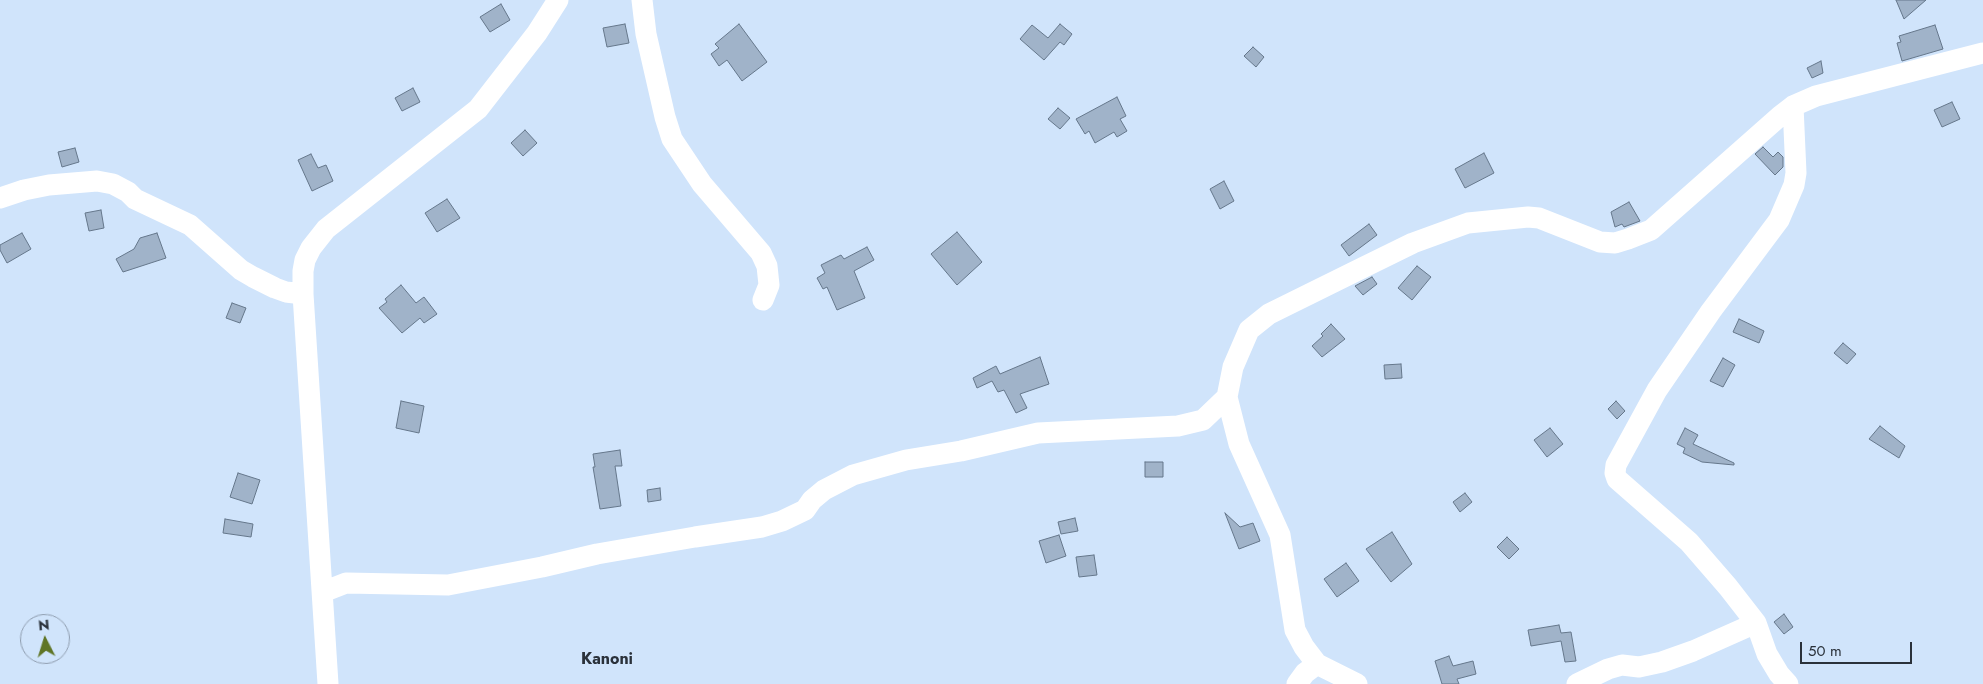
<!DOCTYPE html>
<html>
<head>
<meta charset="utf-8">
<style>
  body { margin:0 }
  #map { position:relative; width:1983px; height:684px; overflow:hidden; background:#d0e4fb; font-family:Jost,sans-serif }
  canvas { display:block }
  .north { position:absolute; left:20px; top:614px; width:50px; height:50px; box-sizing:border-box; background:#d0e4fb; border:1px solid #8e9cae; border-radius:50%; rotate:355deg; font-size:14px; font-weight:700; line-height:20px; text-align:center; color:#2a313a }
  .north::after { content:''; display:block; margin:auto; width:18px; height:22px; background:#5f7526; clip-path:polygon(50% 0,100% 100%,50% 72%,0 100%) }
  .scale { position:absolute; left:1800px; top:642px; width:112px; height:22px; box-sizing:border-box; border:2px solid #2a313a; border-top:0; padding-left:6px; font-size:15px; line-height:18px; white-space:nowrap; color:#2a313a; -webkit-text-stroke:4px #d0e4fb; paint-order:stroke }
</style>
</head>
<body>
<div id="map">
<canvas width="1983" height="684"></canvas>
<div class="north">N</div>
<div class="scale">50 m</div>
</div>
<script>
const g = document.querySelector('canvas').getContext('2d');
g.lineJoin = 'round';
function fillPath(path, color) { g.fillStyle = color; g.fill(path, 'evenodd'); }
const poly = rows => new Path2D(rows.map(r => 'M' + r).join(''));
function trace(path, color, width, dash) { g.strokeStyle = color; g.lineWidth = width; g.lineCap = dash ? 'butt' : 'round'; g.setLineDash(dash || []); g.stroke(path); }
function write(font, color, halo, rows, align = 'center') {
  g.font = font + ' Jost,sans-serif'; g.lineWidth = 4; g.setLineDash([]); g.textBaseline = 'middle'; g.strokeStyle = halo; g.fillStyle = color; for (const [text, x, y, turn = 0] of rows) {
    g.save(); g.translate(x, y); g.rotate((+turn || 0) * Math.PI / 180); g.textAlign = isNaN(turn) ? turn : align; if (halo) g.strokeText(text, 0, 0); g.fillText(text, 0, 0); g.restore();
  }
}
const building = poly([
  [1896,0,1926,0,1904,19,1896,0],
  [501,4,510,20,490,32,480,17,501,4],
  [625,24,629,43,607,47,603,28,625,24],
  [739,24,767,62,742,81,727,60,719,66,711,54,719,48,715,44,739,24],
  [1060,24,1072,34,1064,45,1060,42,1044,60,1020,39,1032,25,1048,38,1060,24],
  [1935,25,1943,49,1902,61,1897,43,1901,42,1899,36,1935,25],
  [1253,47,1264,57,1256,67,1244,56,1253,47],
  [1821,61,1823,73,1812,78,1807,68,1821,61],
  [413,88,420,102,402,111,395,98,413,88],
  [1117,97,1126,116,1120,119,1127,131,1117,137,1114,132,1095,143,1089,131,1085,134,1076,119,1117,97],
  [1952,102,1960,119,1942,127,1934,110,1952,102],
  [1058,108,1070,118,1060,129,1048,119,1058,108],
  [525,130,537,143,523,156,511,143,525,130],
  [1763,147,1773,157,1778,152,1783,157,1783,167,1775,175,1755,154,1763,147],
  [75,148,79,162,62,167,58,152,75,148],
  [1484,153,1494,173,1465,188,1455,169,1484,153],
  [311,154,318,168,326,165,333,181,312,191,298,160,311,154],
  [1224,181,1234,201,1220,209,1210,189,1224,181],
  [447,199,460,218,437,232,425,213,447,199],
  [1629,202,1640,221,1624,227,1622,224,1615,227,1611,212,1629,202],
  [101,210,104,228,89,231,85,213,101,210],
  [1369,224,1377,235,1349,256,1341,245,1369,224],
  [957,232,982,262,957,285,931,254,957,232],
  [22,233,31,249,7,263,0,250,0,245,22,233],
  [157,233,166,258,123,272,116,259,134,249,140,238,157,233],
  [867,247,874,260,854,271,865,298,837,310,827,287,823,289,817,278,825,273,821,265,841,255,844,259,867,247],
  [1417,266,1431,277,1412,300,1398,288,1417,266],
  [1372,277,1377,284,1363,295,1355,286,1372,277],
  [401,285,416,303,424,297,437,314,424,323,420,318,402,333,379,308,387,302,385,299,401,285],
  [232,303,246,308,240,323,226,318,232,303],
  [1739,319,1764,331,1759,343,1733,332,1739,319],
  [1331,324,1345,339,1322,357,1312,346,1323,336,1321,334,1331,324],
  [1843,343,1856,354,1847,364,1834,353,1843,343],
  [1040,357,1049,384,1020,394,1027,408,1016,413,1004,390,998,392,992,381,977,388,973,378,996,366,1000,374,1040,357],
  [1723,358,1735,365,1723,387,1710,381,1723,358],
  [1401,364,1402,378,1385,379,1384,365,1401,364],
  [401,401,424,406,419,433,396,428,401,401],
  [1616,401,1625,411,1617,419,1608,409,1616,401],
  [1880,426,1905,446,1899,458,1869,439,1880,426],
  [1550,428,1563,444,1547,457,1534,440,1550,428],
  [1685,428,1698,435,1693,444,1734,463,1734,465,1702,462,1683,453,1685,448,1677,444,1685,428],
  [620,450,622,466,615,466,621,506,600,509,593,467,595,467,593,454,620,450],
  [1145,462,1163,462,1163,477,1145,477,1145,462],
  [238,473,260,480,252,504,230,497,238,473],
  [660,488,661,500,648,502,647,490,660,488],
  [1465,493,1472,502,1460,512,1453,502,1465,493],
  [1225,513,1240,527,1253,523,1260,541,1239,549,1225,513],
  [1075,518,1078,531,1061,534,1058,522,1075,518],
  [225,519,253,524,251,537,223,533,225,519],
  [1392,532,1412,564,1391,582,1366,549,1392,532],
  [1059,535,1066,556,1046,563,1039,541,1059,535],
  [1507,537,1519,549,1509,559,1497,547,1507,537],
  [1094,555,1097,575,1079,577,1076,557,1094,555],
  [1346,563,1359,581,1337,597,1324,579,1346,563],
  [1784,614,1793,627,1784,634,1774,622,1784,614],
  [1559,625,1561,633,1571,632,1576,661,1565,662,1561,641,1531,646,1528,630,1559,625],
  [1449,656,1453,666,1473,661,1476,674,1457,679,1459,684,1442,684,1435,661,1449,656]
]);
fillPath(building, '#a0b3c9');
trace(building, '#65778b', 1);
trace(poly([
  [642,0,646,34,665,117,672,139,702,184,761,253,767,266,769,285,763,300],
  [0,198,24,190,49,185,97,181,113,184,128,192,135,199,190,225,241,270,253,277,275,288,286,292,303,294],
  [323,592,346,583,448,585,542,567,597,554,695,537,762,527,782,521,805,510,812,500,824,490,853,475,906,460,961,451,1038,433,1178,426,1203,420,1227,397],
  [328,684,303,294,303,271,305,260,311,248,326,229,478,109,537,33,558,0],
  [1297,684,1305,673,1317,664],
  [1357,684,1317,664,1304,647,1295,630,1280,535,1239,444,1227,397,1233,367,1249,330,1269,314,1358,270,1413,243,1468,223,1528,217,1539,218,1600,242,1615,243,1628,239,1651,230,1780,116,1793,106,1816,96,1983,53],
  [1577,684,1608,669,1622,665,1639,667,1662,662,1693,651,1756,623],
  [1788,684,1779,674,1767,654,1756,623,1728,587,1689,542,1617,479,1615,473,1616,465,1657,390,1711,311,1779,220,1794,185,1796,173,1793,106]
]), '#fff', 21);
write('bold 16px', '#2a313a', '#d0e4fb', [
  ["Kanoni",607,660]
]);
</script>
</body>
</html>
